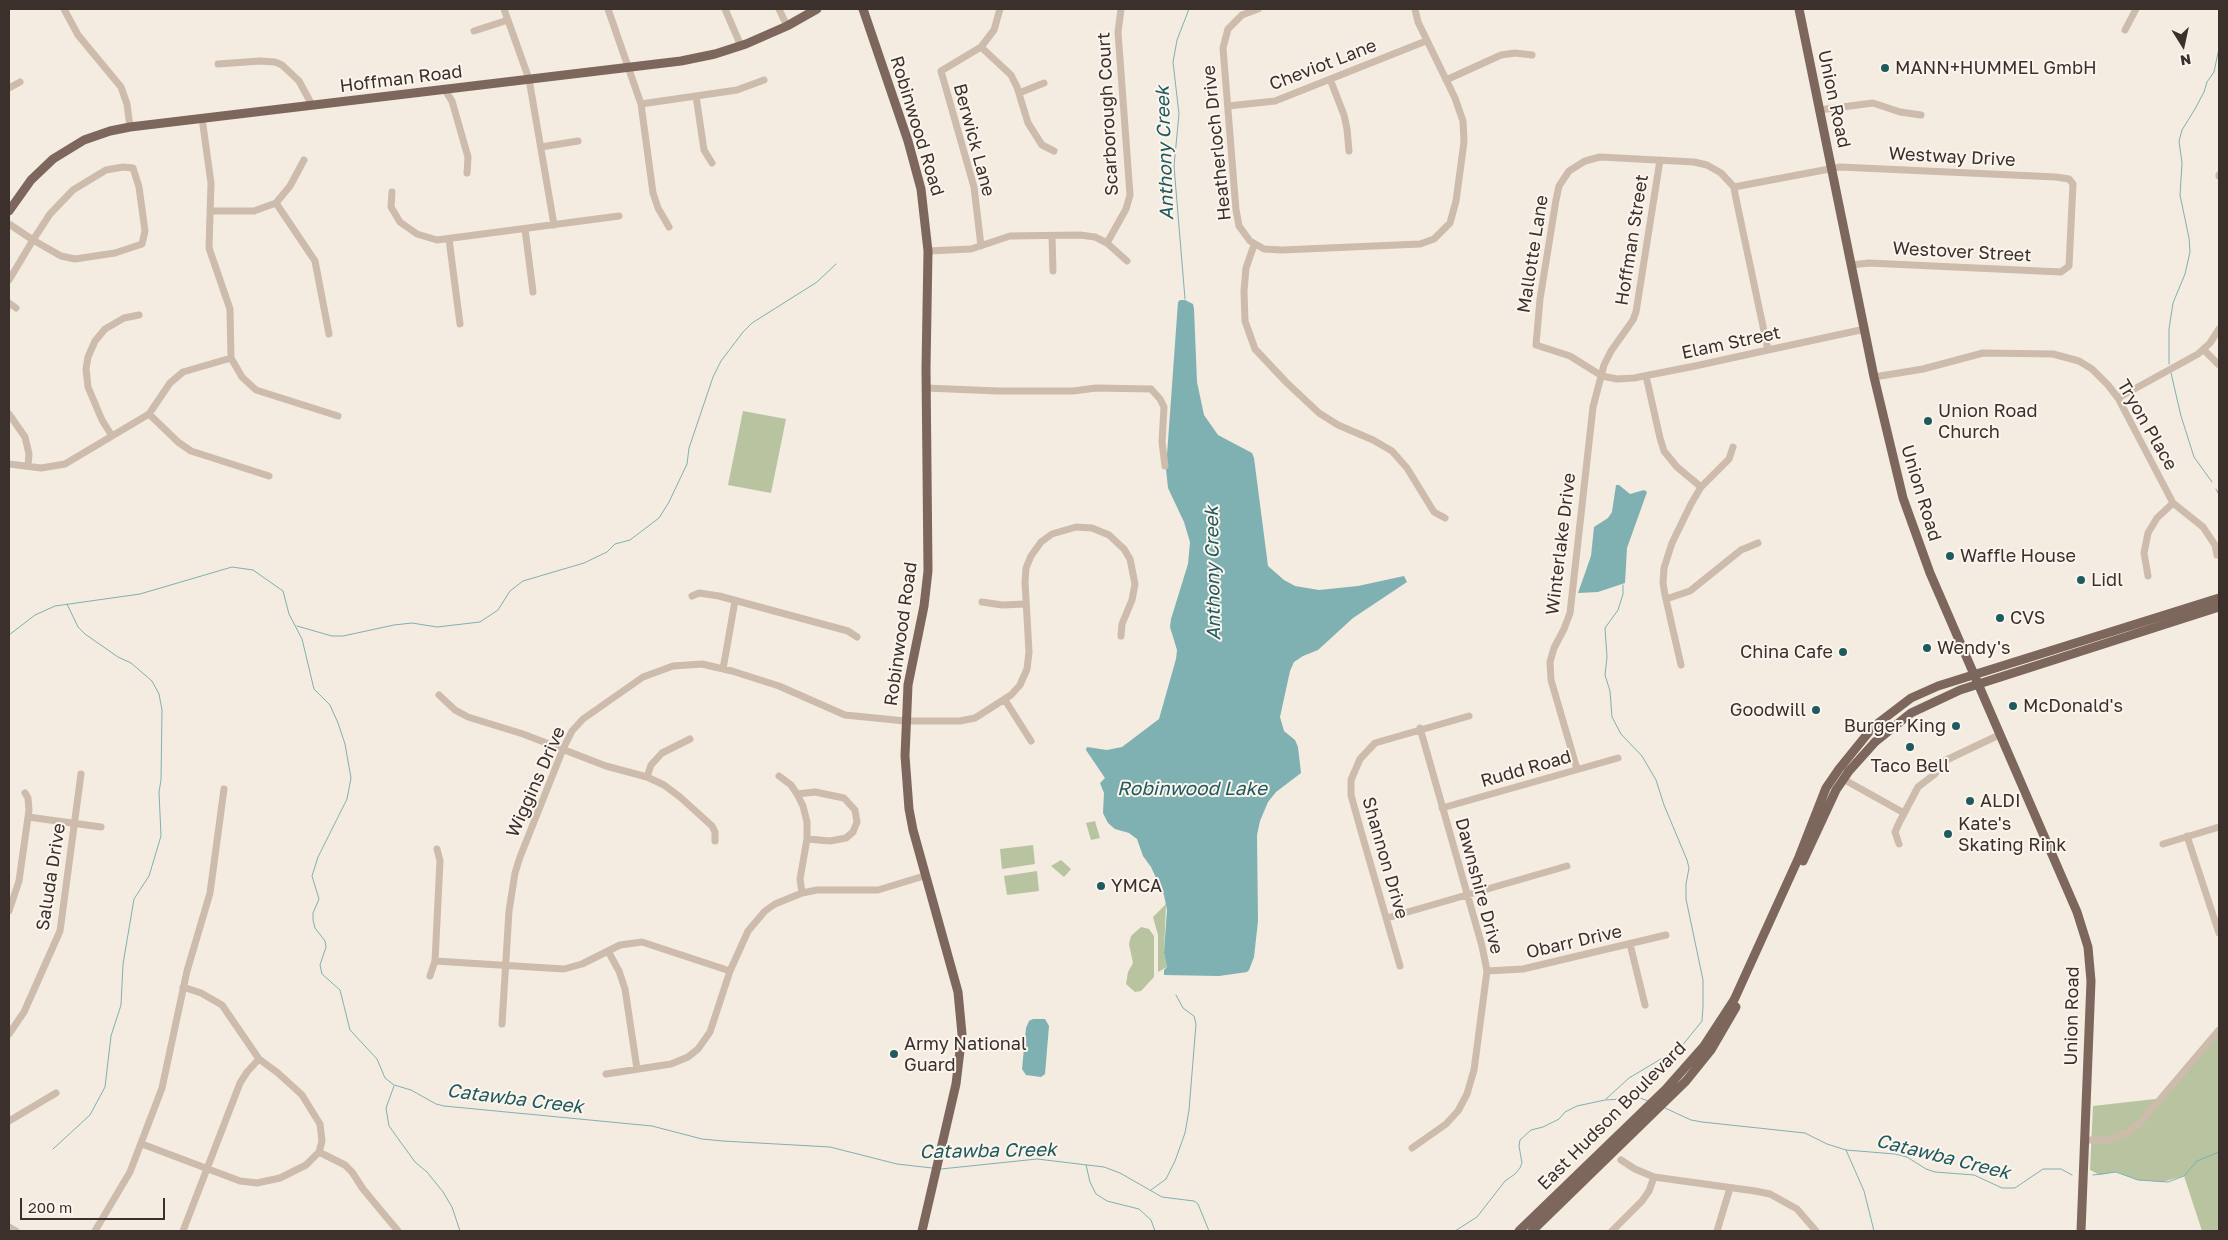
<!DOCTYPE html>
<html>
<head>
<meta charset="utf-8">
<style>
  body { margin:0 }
  #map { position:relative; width:2228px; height:1240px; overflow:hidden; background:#f4ebe1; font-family:"Golos Text",sans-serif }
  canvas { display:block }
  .frame { position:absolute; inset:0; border:10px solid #3b302b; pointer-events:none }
  .north { position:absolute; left:2158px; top:20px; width:50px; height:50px; -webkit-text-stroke:4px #fbf5ee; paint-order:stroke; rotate:170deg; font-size:14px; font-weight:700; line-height:20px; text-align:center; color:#3b302b }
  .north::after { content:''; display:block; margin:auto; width:18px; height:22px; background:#3b302b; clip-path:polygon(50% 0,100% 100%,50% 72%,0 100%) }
  .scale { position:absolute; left:20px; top:1198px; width:145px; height:22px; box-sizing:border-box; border:2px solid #3b302b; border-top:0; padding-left:6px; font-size:15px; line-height:18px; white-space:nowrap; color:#3b302b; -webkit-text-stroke:4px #fbf5ee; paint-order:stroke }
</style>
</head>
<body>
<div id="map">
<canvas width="2228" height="1240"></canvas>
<div class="frame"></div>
<div class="north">N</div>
<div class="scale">200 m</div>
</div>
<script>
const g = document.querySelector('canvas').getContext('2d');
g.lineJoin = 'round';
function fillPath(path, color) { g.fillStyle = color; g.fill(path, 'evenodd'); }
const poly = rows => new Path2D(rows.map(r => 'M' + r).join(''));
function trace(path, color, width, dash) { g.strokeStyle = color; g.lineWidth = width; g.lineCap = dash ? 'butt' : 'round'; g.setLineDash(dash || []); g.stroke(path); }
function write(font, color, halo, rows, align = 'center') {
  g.font = font + ' "Golos Text",sans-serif'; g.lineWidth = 4; g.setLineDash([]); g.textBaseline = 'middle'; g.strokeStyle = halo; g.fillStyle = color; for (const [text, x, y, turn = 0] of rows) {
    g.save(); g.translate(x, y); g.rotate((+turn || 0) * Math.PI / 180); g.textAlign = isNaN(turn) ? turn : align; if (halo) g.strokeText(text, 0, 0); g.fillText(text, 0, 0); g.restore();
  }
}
fillPath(poly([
  [743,411,786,419,771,493,728,485],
  [1095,821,1100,838,1091,840,1086,823],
  [1033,845,1035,864,1002,869,1000,849],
  [1061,860,1071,869,1064,877,1051,866],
  [1037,871,1039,891,1007,895,1004,876],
  [1166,904,1164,953,1167,967,1158,972,1158,935,1153,917],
  [1141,927,1149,929,1154,936,1154,977,1141,991,1135,992,1126,984,1128,972,1133,963,1129,944,1131,936],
  [2219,1032,2219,1231,2202,1231,2184,1176,2162,1182,2138,1180,2116,1172,2100,1175,2090,1170,2093,1106,2164,1098]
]), '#b8c4a0');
fillPath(poly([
  [1180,300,1185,300,1193,304,1194,309,1197,382,1204,415,1218,435,1252,453,1254,458,1268,566,1284,580,1295,586,1319,590,1358,586,1404,576,1407,582,1353,618,1318,650,1303,656,1294,662,1290,671,1280,717,1284,731,1295,740,1298,747,1301,773,1276,792,1268,802,1260,821,1257,835,1258,921,1254,957,1249,970,1247,972,1219,976,1164,975,1164,970,1167,967,1164,953,1167,910,1164,895,1151,867,1143,856,1137,839,1129,833,1115,829,1108,823,1103,813,1104,793,1100,783,1105,778,1086,750,1087,747,1107,750,1122,747,1159,719,1176,659,1177,650,1170,627,1171,619,1188,564,1190,542,1184,522,1168,488,1166,469,1178,302],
  [1616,485,1619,485,1630,494,1644,490,1647,492,1627,548,1625,583,1598,592,1578,593,1591,556,1594,527,1608,518,1612,512],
  [1033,1019,1045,1019,1049,1026,1045,1074,1041,1077,1026,1075,1022,1069,1026,1028,1029,1021]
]), '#7fb0b2');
trace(poly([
  [1185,299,1174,166,1179,114,1173,62,1177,40,1189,9],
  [2169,364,2169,329,2173,303,2185,274,2190,252,2189,238,2180,195,2182,163,2179,141,2182,130,2195,109,2204,92,2207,82,2214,72,2219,48],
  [2171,373,2181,416,2194,457,2212,482],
  [2216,489,2219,495],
  [297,626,332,636,343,636,394,625,412,623,437,627,480,622,498,610,510,591,523,581,584,563,607,552,615,544,630,540,659,518,669,502,687,464,689,448,713,377,721,361,743,332,752,323,817,282,836,264],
  [9,635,35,615,55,606,140,594,232,567,253,570,283,591,289,614,302,639,314,689,330,705,338,723,345,744,351,778,347,799,318,857,312,876,319,899,313,913,313,920,315,928,325,941,326,947,320,965,322,974,340,990,350,1030,377,1059,385,1078,394,1085,411,1090,436,1104,444,1106,652,1126,702,1139,723,1141,830,1147,897,1164,932,1168],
  [394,1086,386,1108,389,1126,415,1162,427,1172,443,1192,452,1207,460,1231],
  [1606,1099,1629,1078,1681,1047,1702,1021,1703,1007,1703,980,1686,899,1686,884,1689,868,1687,860,1664,805,1656,780,1642,756,1621,734,1612,717,1610,691,1605,675,1607,657,1605,628,1618,610,1623,594,1623,585],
  [1665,1108,1691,1120,1702,1122,1805,1133,1827,1144,1846,1150,1895,1154,1907,1157,1926,1169,1935,1172,1974,1175,2002,1188,2015,1188,2043,1169,2061,1169,2072,1175],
  [53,1149,90,1115,105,1087,111,1036,121,1005,123,964,134,899,149,876,161,836,159,792,161,780,162,710,159,694,152,681,131,663,118,657,85,634,78,627,67,604],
  [1846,1150,1864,1191,1874,1231],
  [1086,1165,1090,1182,1096,1194,1107,1201,1139,1209,1151,1220,1155,1231],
  [941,1169,1037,1159,1104,1167,1120,1173,1162,1197,1194,1201,1198,1204,1209,1231],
  [2093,1175,2116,1172,2138,1180,2168,1182,2184,1176,2197,1161,2219,1152],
  [1151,1190,1166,1179,1175,1161,1185,1133,1189,1110,1196,1024,1194,1016,1183,1008,1176,995],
  [1455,1231,1477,1217,1505,1181,1515,1174,1520,1168,1522,1163,1519,1146,1520,1140,1531,1130,1543,1127,1559,1119,1565,1112,1577,1106,1605,1100,1640,1098,1648,1101]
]), '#7fb0b2', 1);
trace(poly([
  [64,9,78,35,121,87,127,104,130,127],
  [504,9,529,79,554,225],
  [608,9,641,104,653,193,658,208,669,227],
  [725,9,741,46],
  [779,9,787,26],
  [1258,9,1242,15,1228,29,1223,48,1236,210,1239,226,1250,241,1264,249,1282,250,1420,244,1434,239,1450,223,1456,201,1464,142,1463,121,1455,98,1418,22,1415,9],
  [2125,30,2136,9],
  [474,31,508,20],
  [981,47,1011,75,1017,87,1028,123,1042,145,1054,151],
  [218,64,260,61,275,62,282,65,299,81,312,105],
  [1330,79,1344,115,1347,129,1349,151],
  [1446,80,1501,55,1515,53,1532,55],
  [9,88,20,82],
  [445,90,452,101,468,157,467,173],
  [1019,93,1044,83],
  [696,96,704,150,712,163],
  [641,104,737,90,764,80],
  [1228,106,1275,101,1426,41],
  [1819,110,1873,103,1900,112,1921,115],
  [202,118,211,183,209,248,230,309,231,358,242,377,256,390,338,416],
  [541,147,578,141],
  [123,167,133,168,139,187,145,231,142,244,115,253,75,259,61,256,33,240,50,214,73,190,106,170,123,167],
  [2219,175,2219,176],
  [1734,187,1840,167,2056,177,2069,179,2073,184,2069,266,2061,272,1869,263,1851,265],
  [392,192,391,207,400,222,417,234,437,240,619,216],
  [276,203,315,261,329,334],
  [210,211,254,211,276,203,290,186,304,160],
  [9,224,33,240,9,280],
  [525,229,533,292],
  [1052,236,1053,271],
  [449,239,460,324],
  [1107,243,1126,209,1130,195,1118,32,1121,9],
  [1254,245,1246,268,1244,291,1245,321,1255,349,1286,382,1319,413,1338,425,1373,440,1392,451,1407,468,1434,512,1445,518],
  [981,246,974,187,941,71,981,47,994,30,1000,9],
  [928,251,971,249,1010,236,1080,235,1095,237,1107,243,1127,261],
  [9,303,16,308],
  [1768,350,1735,194,1734,187,1721,173,1707,165,1694,162,1600,157,1585,161,1569,171,1559,186,1556,200,1540,299,1536,345,1570,356,1602,376,1617,379,1634,378,1695,366,1768,350,1865,329],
  [2204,350,2219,365],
  [1646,376,1660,438,1664,451,1677,467,1701,487],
  [1874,377,1923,369,1983,353,2053,354,2079,361,2092,369,2108,385,2118,398,2173,503,2203,527,2215,545,2217,555],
  [926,388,998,391,1073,391,1096,388,1151,389,1160,399,1164,407,1162,442,1165,466],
  [2118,398,2198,354,2210,343,2219,329],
  [9,414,25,437,29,454,28,466],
  [149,414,178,442,191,451,269,476],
  [112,436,102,420,88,387,86,369,88,357,95,341,105,329,124,318,139,315],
  [9,464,41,468,65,464,149,414,170,383,183,372,231,358],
  [2148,576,2144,553,2148,533,2157,518,2173,503],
  [692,596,699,593,719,596,848,631,857,637],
  [1666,599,1690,591,1741,550,1758,543],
  [982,602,1002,605,1026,604],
  [1681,665,1665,595,1663,583,1664,568,1672,543,1691,504,1701,487,1729,459,1733,447],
  [723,669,735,601],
  [439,695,455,710,468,717,523,734,606,766,647,777,664,785,680,797,712,826,715,832,715,841],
  [1005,700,1031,741],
  [1577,769,1551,680,1550,662,1554,648,1564,629,1570,613,1593,407,1604,365,1611,351,1633,320,1636,312,1660,160],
  [779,776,791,785,797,794],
  [647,777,651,765,662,753,690,739],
  [1843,779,1904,813],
  [1442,808,1618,758],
  [28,817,101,827],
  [2187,836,2219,933],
  [807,839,807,822,803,806,797,794,815,792,844,798,855,810,857,822,853,832,846,838,830,841,807,839,800,879,802,893,817,890,878,890,924,876],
  [1899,844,1895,832,1899,823,1918,787,1935,774,1940,763,1999,735],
  [2163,844,2219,827],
  [9,911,19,881,29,810,28,798,25,793],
  [1387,918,1567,866],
  [1630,944,1645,1005],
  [608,951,619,971,625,989,637,1069],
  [435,961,564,969,582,964,620,945,642,942,730,971],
  [1400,966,1361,831,1351,795,1351,780,1360,759,1375,743,1469,716],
  [1487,971,1523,969,1666,935],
  [430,976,435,961,440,861,437,849],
  [502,1024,509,911,515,873,520,857,563,749,572,731,583,719,643,677,673,666,702,664,732,671,779,686,845,715,905,721,960,721,975,718,1011,695,1020,685,1027,669,1029,652,1025,582,1026,568,1031,556,1041,542,1052,534,1076,527,1092,528,1109,535,1124,549,1130,559,1135,584,1132,600,1122,624,1121,636],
  [9,1034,24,1012,60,931,81,774],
  [606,1074,671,1064,688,1057,698,1049,710,1032,730,971,748,931,765,911,775,904,802,893],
  [9,1121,56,1093],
  [2084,1140,2108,1140,2128,1132,2140,1123,2219,1030],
  [142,1144,240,1181,257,1183,280,1178,306,1165,319,1152,322,1141,320,1124,302,1095,278,1073,259,1059,222,1005,201,993,183,987],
  [1412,1148,1446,1124,1458,1111,1467,1094,1474,1070,1487,971,1482,946,1420,728],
  [319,1152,345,1165,352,1172,363,1189,398,1231],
  [1621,1160,1635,1169,1654,1177,1755,1191,1770,1194,1797,1209,1816,1231],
  [9,1227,16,1231],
  [95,1231,130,1172,162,1088,187,971,210,893,224,789],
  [183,1231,240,1083,247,1072,259,1059],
  [1612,1231,1642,1201,1649,1191,1654,1177],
  [1717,1231,1730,1188]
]), '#cdbbac', 7);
trace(poly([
  [863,9,908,141,921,189,928,251,926,368,928,571,924,606,908,685,905,756,909,809,913,830,958,992,962,1034,956,1084,922,1231],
  [1799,9,1874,377,1903,498,1930,573,2077,912,2088,947,2091,981,2081,1231],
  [9,211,31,180,53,159,84,140,110,131,130,127,681,61,715,54,746,44,787,26,817,9],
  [1803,861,1836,790,1849,771,1875,742,1911,713,1960,690,2219,607],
  [1519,1231,1666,1089,1704,1046,1734,1000,1799,857,1826,788,1839,769,1873,727,1911,698,1938,686,2219,598],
  [1532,1231,1686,1081,1711,1050,1736,1007]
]), '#7d675c', 9);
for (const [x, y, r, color] of [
  [1885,68,5,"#1f5a5e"],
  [1928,421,5,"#1f5a5e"],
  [1950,556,5,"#1f5a5e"],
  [2081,580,5,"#1f5a5e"],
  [2000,618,5,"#1f5a5e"],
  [1927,648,5,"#1f5a5e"],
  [1843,652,5,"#1f5a5e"],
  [2013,706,5,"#1f5a5e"],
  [1816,710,5,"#1f5a5e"],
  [1956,726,5,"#1f5a5e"],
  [1910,747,5,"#1f5a5e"],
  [1970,801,5,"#1f5a5e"],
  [1948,834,5,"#1f5a5e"],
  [1101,886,5,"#1f5a5e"],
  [894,1054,5,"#1f5a5e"]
]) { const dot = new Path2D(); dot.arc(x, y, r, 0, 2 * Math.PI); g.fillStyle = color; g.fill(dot); trace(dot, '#fbf5ee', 2); }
write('18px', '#3b302b', '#fbf5ee', [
  ["Cheviot Lane",1323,65,-21],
  ["Hoffman Road",401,79,-7],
  ["Union Road",1834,99,78],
  ["Scarborough Court",1108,114,-93],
  ["Robinwood Road",917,126,73],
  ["Berwick Lane",974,140,75],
  ["Heatherloch Drive",1217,143,-96],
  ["Westway Drive",1952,157,3],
  ["Hoffman Street",1632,240,-81],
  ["Westover Street",1962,252,3],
  ["Mallotte Lane",1533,254,-81],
  ["Elam Street",1731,343,-12],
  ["Tryon Place",2147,425,60],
  ["Union Road",1921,493,73],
  ["Winterlake Drive",1561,544,-83],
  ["Robinwood Road",901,634,-82],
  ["Rudd Road",1526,769,-16],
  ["Wiggins Drive",536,782,-66],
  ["Shannon Drive",1385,858,74],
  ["Saluda Drive",51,877,-81],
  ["Dawnshire Drive",1479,886,75],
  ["Obarr Drive",1574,942,-13],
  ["Union Road",2072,1016,-89],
  ["East Hudson Boulevard",1612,1116,-45]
]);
write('18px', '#3b302b', '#fbf5ee', [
  ["MANN+HUMMEL GmbH",1895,68],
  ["Union Road",1938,411],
  ["Church",1938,432],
  ["Waffle House",1960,556],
  ["Lidl",2091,580],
  ["CVS",2010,618],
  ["Wendy's",1937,648],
  ["China Cafe",1833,652,"right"],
  ["McDonald's",2023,706],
  ["Goodwill",1806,710,"right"],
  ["Burger King",1946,726,"right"],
  ["Taco Bell",1910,766,"center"],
  ["ALDI",1980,801],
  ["Kate's",1958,824],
  ["Skating Rink",1958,845],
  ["YMCA",1111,886],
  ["Army National",904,1044],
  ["Guard",904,1065]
], 'left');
write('italic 19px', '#1f5a5e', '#fbf5ee', [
  ["Anthony Creek",1165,153,-92],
  ["Anthony Creek",1213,573,-91],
  ["Robinwood Lake",1192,789],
  ["Catawba Creek",515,1099,7],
  ["Catawba Creek",988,1151,-1],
  ["Catawba Creek",1943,1157,14]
]);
</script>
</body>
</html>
